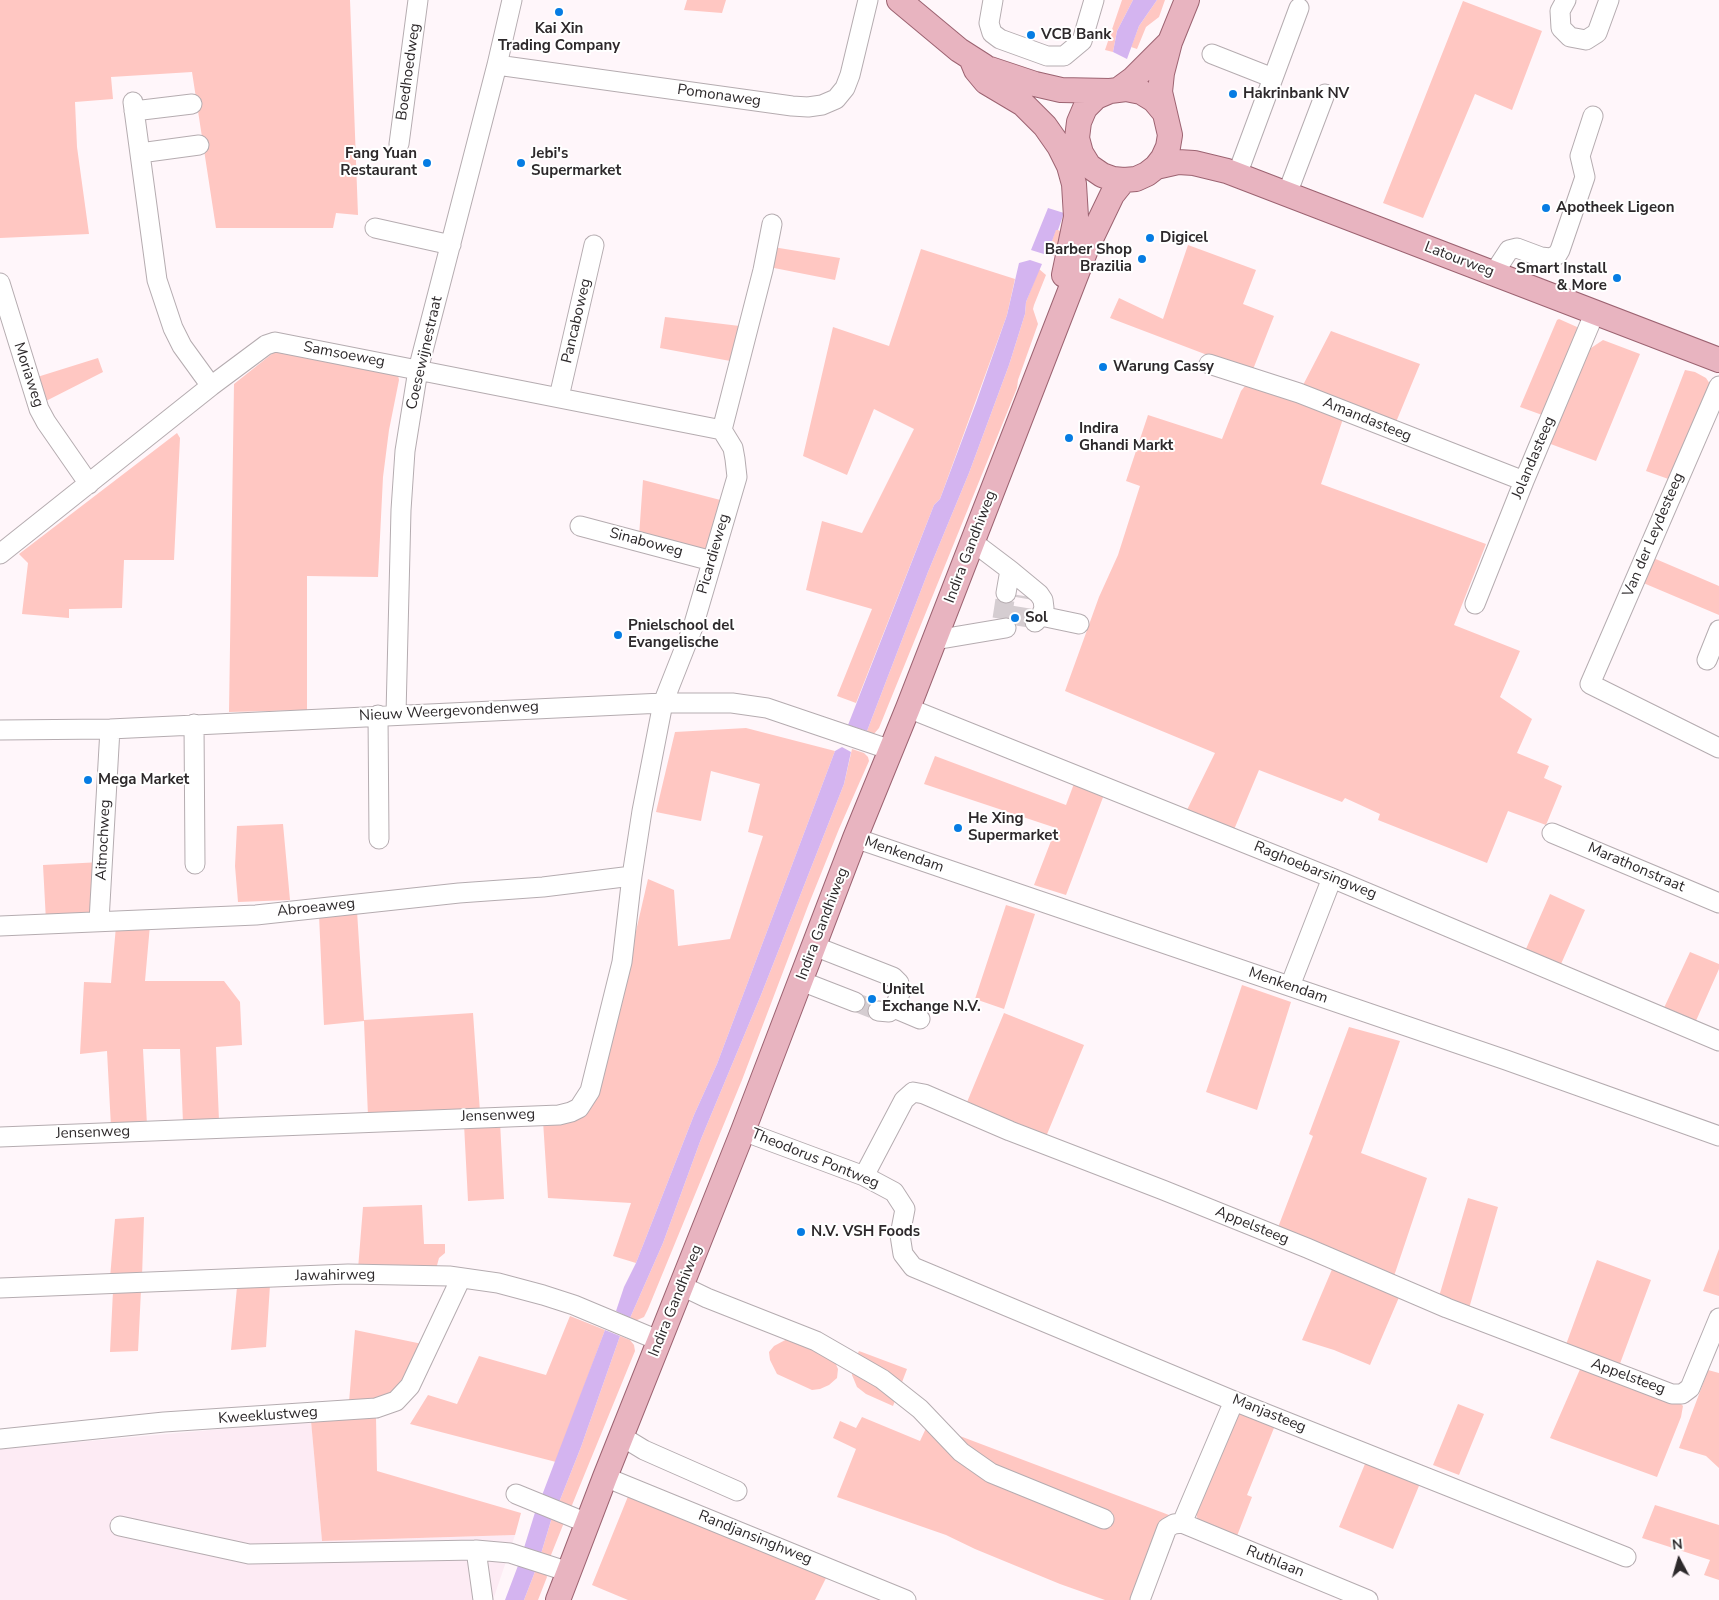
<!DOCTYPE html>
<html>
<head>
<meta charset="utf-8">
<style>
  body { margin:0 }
  #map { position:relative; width:1719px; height:1600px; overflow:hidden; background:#fff6fa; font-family:"Nunito Sans",sans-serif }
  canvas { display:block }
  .north { position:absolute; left:1654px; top:1535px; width:50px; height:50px; -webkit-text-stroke:4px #fff; paint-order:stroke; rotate:354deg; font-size:14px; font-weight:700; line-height:20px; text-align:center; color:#2d292b }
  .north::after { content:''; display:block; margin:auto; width:18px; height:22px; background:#2d292b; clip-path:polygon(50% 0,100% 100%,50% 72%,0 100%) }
</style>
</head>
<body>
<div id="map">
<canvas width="1719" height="1600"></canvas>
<div class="north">N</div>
</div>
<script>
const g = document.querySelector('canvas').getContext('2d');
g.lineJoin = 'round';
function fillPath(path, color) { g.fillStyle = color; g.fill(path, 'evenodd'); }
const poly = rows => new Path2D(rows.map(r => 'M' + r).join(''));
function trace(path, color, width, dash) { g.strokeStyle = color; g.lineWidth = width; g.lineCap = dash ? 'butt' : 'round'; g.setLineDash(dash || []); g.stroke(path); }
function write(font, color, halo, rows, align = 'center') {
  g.font = font + ' "Nunito Sans",sans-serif'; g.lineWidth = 4; g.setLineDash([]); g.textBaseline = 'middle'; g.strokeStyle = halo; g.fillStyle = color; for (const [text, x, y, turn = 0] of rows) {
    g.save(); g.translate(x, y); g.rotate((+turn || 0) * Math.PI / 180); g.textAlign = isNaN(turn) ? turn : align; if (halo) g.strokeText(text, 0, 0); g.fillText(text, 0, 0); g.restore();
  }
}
fillPath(poly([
  [311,1421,322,1541,515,1535,493,1600,0,1600,0,1449]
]), '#fdebf4');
fillPath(poly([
  [0,0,350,0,358,215,336,213,333,228,216,228,192,72,111,77,113,99,75,102,77,147,89,234,0,238],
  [687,0,726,0,722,13,684,10],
  [1122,0,1133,0,1117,31,1113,52,1105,50],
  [1157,0,1165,0,1159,17,1146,27,1137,49,1131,47,1139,26],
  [1463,1,1542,31,1512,110,1475,94,1423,218,1383,203],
  [1056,229,1064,233,1054,256,1052,256,1047,255],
  [1188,245,1256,270,1243,304,1274,316,1252,372,1110,318,1119,298,1163,319],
  [773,247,840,258,835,280,769,267],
  [921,249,1015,279,1007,315,940,499,934,505,856,703,837,696,872,609,806,590,822,521,862,533,914,429,874,409,847,475,803,456,833,327,889,346],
  [1039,269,1046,275,1034,305,1033,309,1038,324,1018,380,1017,388,879,728,873,735,867,731,928,572,969,473,1009,365,1025,314,1026,302],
  [665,317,748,327,741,363,660,348],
  [1559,319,1577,327,1580,333,1545,416,1520,407,1557,320],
  [1331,331,1420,364,1394,427,1301,389],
  [1603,340,1640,354,1596,461,1548,443,1588,350],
  [282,351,398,375,399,380,389,430,383,477,378,577,307,576,307,710,229,712,234,384,273,353],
  [98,358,103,372,44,402,34,378],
  [1685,370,1695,372,1706,378,1710,384,1674,481,1646,471],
  [1251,382,1344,416,1321,484,1486,544,1454,625,1520,651,1500,697,1532,719,1517,753,1549,766,1544,778,1562,786,1546,825,1508,811,1487,863,1378,820,1380,814,1345,798,1342,802,1259,770,1233,832,1185,814,1215,753,1065,691,1099,597,1118,555,1140,486,1126,481,1148,415,1222,439,1241,391,1245,386],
  [177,433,180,438,174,560,124,560,122,608,69,609,69,618,22,614,28,563,19,554],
  [643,480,732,503,717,554,639,536],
  [1651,557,1719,586,1719,615,1641,582],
  [746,728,835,751,717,1064,694,1115,636,1263,613,1256,631,1203,548,1198,543,1121,577,1116,615,1022,648,879,674,890,678,946,730,939,763,836,748,832,760,784,711,771,701,821,656,812,675,732],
  [852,749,864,753,868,757,869,761,839,829,808,906,742,1080,648,1309,644,1317,635,1321,630,1318,663,1243,701,1139,761,995,844,784],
  [935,756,1066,805,1075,781,1105,792,1066,895,1034,885,1056,828,924,784],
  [283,824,290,900,238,902,235,866,237,826],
  [102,862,95,913,46,921,43,865],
  [1550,894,1585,910,1561,964,1526,949],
  [1006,905,1035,914,1004,1009,975,999],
  [357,911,364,1020,473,1013,480,1112,368,1116,364,1021,324,1025,319,915],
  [150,925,145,981,224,981,240,1002,242,1045,216,1047,219,1121,183,1123,180,1049,143,1049,147,1125,111,1127,107,1051,80,1054,84,982,111,983,116,926],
  [1690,952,1719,964,1719,969,1695,1023,1663,1010],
  [1242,985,1291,1002,1257,1110,1206,1092],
  [1004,1013,1084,1045,1045,1139,965,1107],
  [1349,1027,1400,1041,1361,1153,1427,1178,1393,1279,1277,1230,1313,1136,1309,1134],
  [500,1122,504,1199,468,1201,464,1124],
  [1468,1198,1498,1207,1468,1312,1438,1300],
  [422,1205,424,1244,445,1244,445,1253,439,1258,436,1269,358,1269,363,1207],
  [144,1217,142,1277,110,1278,115,1219],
  [1719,1249,1719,1296,1703,1291],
  [1597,1260,1651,1280,1618,1369,1564,1350],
  [1333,1267,1400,1295,1370,1365,1334,1350,1302,1340],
  [270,1285,266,1347,231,1350,237,1287],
  [141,1290,138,1351,110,1352,113,1291],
  [570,1316,605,1330,556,1462,410,1424,428,1395,457,1404,479,1356,546,1375],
  [355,1330,432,1346,417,1380,383,1399,349,1402],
  [620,1336,630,1340,634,1345,635,1351,570,1510,558,1505,581,1447],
  [789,1338,796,1339,835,1362,838,1369,837,1378,829,1385,820,1389,812,1390,777,1374,770,1360,769,1352,774,1346],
  [859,1351,907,1369,893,1406,866,1394,857,1387,852,1375,852,1365],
  [1581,1367,1679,1402,1683,1406,1681,1417,1657,1477,1550,1438],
  [1708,1370,1719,1373,1719,1468,1706,1456,1679,1448],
  [1458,1404,1484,1414,1459,1475,1433,1465],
  [1237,1411,1276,1423,1247,1495,1252,1497,1237,1536,1199,1523,1195,1511],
  [376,1417,377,1471,521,1513,515,1535,322,1541,311,1421],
  [862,1417,920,1441,928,1424,1169,1515,1150,1564,1144,1600,1105,1600,1060,1584,975,1549,946,1535,837,1497,856,1449,833,1438,840,1421,856,1428],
  [1367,1459,1421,1481,1393,1549,1339,1527],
  [629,1494,828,1574,815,1600,628,1600,592,1585],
  [1655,1505,1719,1525,1719,1580,1704,1575,1710,1560,1642,1538],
  [553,1514,565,1520,549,1560,540,1557],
  [536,1569,546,1574,547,1577,538,1600,524,1600]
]), '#ffc7c2');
fillPath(poly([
  [1133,0,1157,0,1139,26,1127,59,1113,52,1117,31],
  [1048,208,1064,213,1058,230,1056,230,1047,255,1031,250],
  [1030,260,1042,264,1026,302,1025,314,1009,365,969,473,928,572,867,731,848,725,934,505,940,499,976,403,1007,315,1019,263],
  [842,747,851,752,844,784,761,995,701,1139,663,1243,630,1318,616,1311,624,1287,636,1263,694,1115,717,1064,835,751],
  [605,1330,620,1336,581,1447,558,1505,541,1498],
  [537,1506,553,1514,540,1557,523,1551],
  [519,1563,536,1569,524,1600,505,1600]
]), '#d4b4f0');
trace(poly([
  [1002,619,1006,593],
  [1019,626,1024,596],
  [855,1002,878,1011]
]), '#d5cdd1', 19, [19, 9]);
const minor = poly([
  [993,0,989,23,992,33,1000,39,1047,56,1064,56,1082,41,1094,0],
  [1566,0,1560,11,1561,28,1570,37,1586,40,1597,33,1609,0],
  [1212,54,1273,78],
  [497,65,792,106,808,107,822,105,836,99,845,88,850,75,868,0],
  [133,102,157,280,173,328,182,346,211,386],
  [134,111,192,104],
  [399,144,418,0],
  [140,153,199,145],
  [1237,175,1299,8],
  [1287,194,1325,94],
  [375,228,451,245],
  [1494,273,1509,250,1517,248,1541,257,1550,258,1557,255,1560,250,1585,177,1580,156,1593,116],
  [0,283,39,409,46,422,89,484],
  [1209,364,1299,393,1524,481],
  [1719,386,1590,684,1719,748],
  [559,397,594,245],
  [722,430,763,270,772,224],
  [580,526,712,561],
  [973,542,1010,570,1039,594,1043,600,1044,608,1041,616,1035,622],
  [0,554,211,386,266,345,275,342,722,430,733,448,735,459,737,477,693,627,663,703,642,811,632,876,622,962,590,1091,579,1108,571,1112,559,1115,0,1137],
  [1006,593,1010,570],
  [1475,604,1524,481,1595,312],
  [1041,616,1079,624],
  [935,640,1006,628],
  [1707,660,1719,630],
  [908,708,1332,878,1719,1041],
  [396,714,401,510,405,451,418,370,497,65,512,0],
  [378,715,379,839],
  [194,724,195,864],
  [0,730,110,729,663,703,732,703,767,708,891,750],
  [1552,833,1719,903],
  [855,838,1506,1060,1719,1136],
  [99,921,110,729],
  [0,926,256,915,459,893,543,887,632,876],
  [814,946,893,977,899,983,900,993,898,999,894,1008,889,1012,878,1011],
  [801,981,855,1002],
  [1290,986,1332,878],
  [894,1008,920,1019],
  [743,1131,864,1176,894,1192,905,1209,900,1235,903,1254,913,1267,1234,1401,1626,1557],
  [864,1176,904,1100,913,1092,924,1094,1010,1131,1163,1190,1307,1248,1447,1308,1672,1394,1682,1394,1690,1388,1719,1318],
  [682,1286,707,1298,816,1341,882,1379,920,1409,961,1452,991,1473,1104,1519],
  [0,1288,348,1274,449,1276,498,1283,543,1295,574,1305,660,1341],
  [621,1436,644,1450,737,1491],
  [0,1439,164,1422,376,1408,396,1401,410,1386,461,1278],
  [605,1477,906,1600],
  [516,1494,587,1523],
  [1182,1523,1368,1600],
  [120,1526,249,1554,476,1550,510,1553,569,1572],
  [476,1550,483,1600],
  [1140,1600,1167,1528,1174,1524,1182,1523,1234,1401]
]);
const major = poly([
  [899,0,959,50,984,66],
  [971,58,976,70,986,82,1023,104,1045,126,1059,146,1069,166,1074,184,1076,217,1064,275],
  [990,69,1035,84,1061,90,1110,91],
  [1118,90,1133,79,1170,42],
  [1164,112,1154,100,1141,92,1126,89,1110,91,1096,97,1085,108,1079,122,1077,138,1081,153,1089,166,1102,175,1113,179,1124,180,1136,179,1147,174,1156,167,1163,158,1168,147,1170,135,1160,92,1162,73,1170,42,1187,0],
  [1156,167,1178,162,1194,163,1227,171,1719,360],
  [558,1600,605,1477,743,1131,855,838,908,708,1087,247,1112,195,1124,180]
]);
trace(minor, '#b5acb0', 21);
trace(major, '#9c6371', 26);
trace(minor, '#fff', 19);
trace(major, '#e8b4c0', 24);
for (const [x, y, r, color] of [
  [559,12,5,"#067ce3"],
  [1031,35,5,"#067ce3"],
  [1233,94,5,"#067ce3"],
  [427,163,5,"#067ce3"],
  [521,163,5,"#067ce3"],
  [1546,208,5,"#067ce3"],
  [1150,238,5,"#067ce3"],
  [1142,259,5,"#067ce3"],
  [1617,278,5,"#067ce3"],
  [1103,367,5,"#067ce3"],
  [1069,438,5,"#067ce3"],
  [1015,618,5,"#067ce3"],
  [618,635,5,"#067ce3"],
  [88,780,5,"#067ce3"],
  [958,828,5,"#067ce3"],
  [872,999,5,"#067ce3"],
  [801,1232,5,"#067ce3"]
]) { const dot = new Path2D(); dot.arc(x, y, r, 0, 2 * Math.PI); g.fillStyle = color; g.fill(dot); trace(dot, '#fff', 2); }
write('bold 15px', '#2d292b', '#fff', [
  ["Kai Xin",559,29,"center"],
  ["Trading Company",559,46,"center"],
  ["VCB Bank",1041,35],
  ["Hakrinbank NV",1243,94],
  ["Fang Yuan",417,154,"right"],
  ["Restaurant",417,171,"right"],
  ["Jebi's",531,154],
  ["Supermarket",531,171],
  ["Apotheek Ligeon",1556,208],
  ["Digicel",1160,238],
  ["Barber Shop",1132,250,"right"],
  ["Brazilia",1132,267,"right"],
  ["Smart Install",1607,269,"right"],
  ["& More",1607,286,"right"],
  ["Warung Cassy",1113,367],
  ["Indira",1079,429],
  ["Ghandi Markt",1079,446],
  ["Sol",1025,618],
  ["Pnielschool del",628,626],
  ["Evangelische",628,643],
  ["Mega Market",98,780],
  ["He Xing",968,819],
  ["Supermarket",968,836],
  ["Unitel",882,990],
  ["Exchange N.V.",882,1007],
  ["N.V. VSH Foods",811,1232]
], 'left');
write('15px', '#2d292b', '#fff', [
  ["Boedhoedweg",409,72,-82],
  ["Pomonaweg",719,96,8],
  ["Latourweg",1459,260,21],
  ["Pancaboweg",577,321,-77],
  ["Coesewijnestraat",425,353,-77],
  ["Samsoeweg",344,355,11],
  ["Moriaweg",28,375,72],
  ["Amandasteeg",1367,420,22],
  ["Jolandasteeg",1534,458,-67],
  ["Van der Leydesteeg",1654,535,-67],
  ["Sinaboweg",646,543,15],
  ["Indira Gandhiweg",971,547,-69],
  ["Picardieweg",714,554,-74],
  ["Nieuw Weergevondenweg",449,712,-3],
  ["Aitnochweg",104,840,-87],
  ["Menkendam",904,855,19],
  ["Marathonstraat",1636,868,23],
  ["Raghoebarsingweg",1315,871,22],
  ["Abroeaweg",316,908,-6],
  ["Indira Gandhiweg",823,924,-69],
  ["Menkendam",1288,986,19],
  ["Jensenweg",498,1116,-2],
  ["Jensenweg",93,1133,-2],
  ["Theodorus Pontweg",815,1159,22],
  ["Appelsteeg",1252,1226,22],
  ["Jawahirweg",335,1276,-1],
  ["Indira Gandhiweg",676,1301,-68],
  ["Appelsteeg",1628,1377,20],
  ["Manjasteeg",1269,1414,22],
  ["Kweeklustweg",268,1416,-4],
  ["Randjansinghweg",755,1538,22],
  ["Ruthlaan",1275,1562,22]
]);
</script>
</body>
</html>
